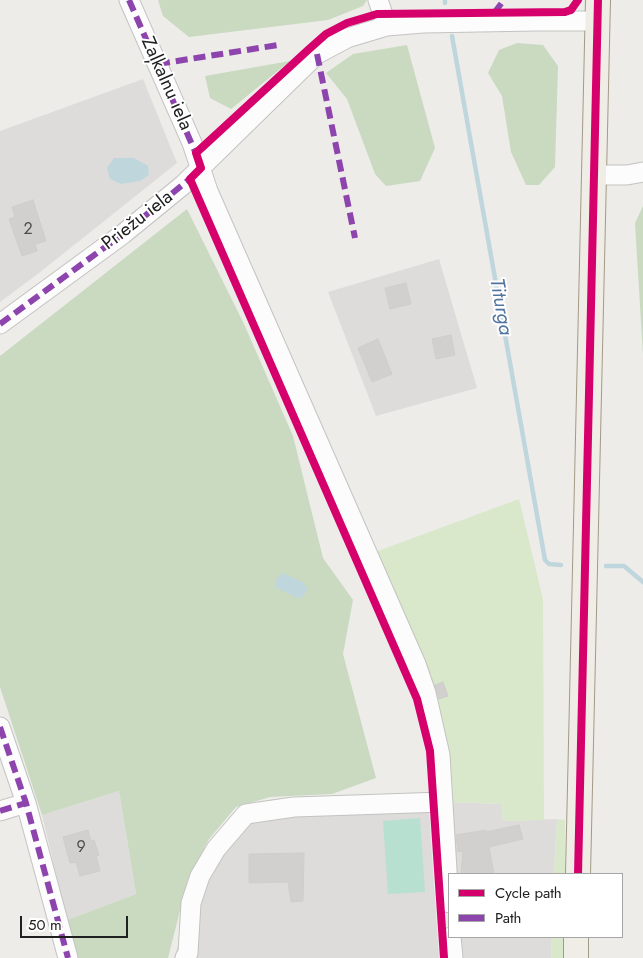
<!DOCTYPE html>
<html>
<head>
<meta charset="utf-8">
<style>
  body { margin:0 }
  #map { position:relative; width:643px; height:958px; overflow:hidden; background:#edece9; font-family:Jost,sans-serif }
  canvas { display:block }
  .legend { position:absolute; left:448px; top:873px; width:175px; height:65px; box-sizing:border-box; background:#fff; border:1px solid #a6a6a6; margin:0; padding:6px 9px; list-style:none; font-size:15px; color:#202020 }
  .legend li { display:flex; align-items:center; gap:10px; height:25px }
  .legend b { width:25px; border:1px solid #a6a6a6 }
  .scale { position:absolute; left:20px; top:916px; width:108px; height:22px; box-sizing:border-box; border:2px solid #202020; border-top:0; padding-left:6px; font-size:15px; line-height:18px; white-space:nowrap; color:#202020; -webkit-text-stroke:4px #fff; paint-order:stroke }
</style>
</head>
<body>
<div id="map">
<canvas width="643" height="958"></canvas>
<ul class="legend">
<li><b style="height:6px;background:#d6006c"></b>Cycle path</li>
<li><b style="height:6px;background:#8e44ad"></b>Path</li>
</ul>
<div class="scale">50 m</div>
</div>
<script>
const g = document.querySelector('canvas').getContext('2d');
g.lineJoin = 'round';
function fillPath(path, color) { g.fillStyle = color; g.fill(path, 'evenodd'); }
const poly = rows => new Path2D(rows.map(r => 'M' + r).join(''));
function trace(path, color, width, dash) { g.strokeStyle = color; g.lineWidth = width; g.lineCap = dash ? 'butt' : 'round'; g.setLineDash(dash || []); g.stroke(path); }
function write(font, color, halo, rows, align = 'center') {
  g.font = font + ' Jost,sans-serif'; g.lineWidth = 4; g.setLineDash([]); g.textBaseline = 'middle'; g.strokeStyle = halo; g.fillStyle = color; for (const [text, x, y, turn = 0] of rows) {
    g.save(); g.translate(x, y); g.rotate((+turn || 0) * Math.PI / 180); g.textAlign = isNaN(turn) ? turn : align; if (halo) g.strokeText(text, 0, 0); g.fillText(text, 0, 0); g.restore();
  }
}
fillPath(poly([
  [143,79,177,163,39,273,0,302,0,131],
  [439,259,477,388,376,416,328,292],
  [119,791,136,894,67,920,42,815],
  [428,798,439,958,174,958,181,935,186,902,245,809],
  [452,802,501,804,503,821,557,819,554,874,455,874],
  [459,937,552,937,551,958,460,958]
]), '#dddcda');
fillPath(poly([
  [519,499,543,599,544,820,503,821,501,804,452,802,375,552],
  [557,819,565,820,565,874,554,874],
  [552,937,563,937,563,958,551,958]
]), '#d9e8cb');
fillPath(poly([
  [158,0,367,0,363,6,328,20,189,37,163,16],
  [517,43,543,45,558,66,555,167,539,185,526,185,511,152,502,96,488,73,499,50],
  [407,45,435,148,420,181,386,186,375,174,347,99,326,73,353,54],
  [290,61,231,109,210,98,205,76],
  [643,206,643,355,635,223],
  [187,209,244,324,293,436,323,558,353,600,343,654,376,778,332,794,270,797,236,807,209,839,188,879,168,958,76,958,67,920,136,894,119,791,42,815,0,687,0,356]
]), '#c9dac1');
fillPath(poly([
  [420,818,425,892,388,894,383,821]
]), '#b8e0d1');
fillPath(poly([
  [114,158,134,158,148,166,149,175,140,181,121,184,110,179,107,168],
  [282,573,302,582,308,589,300,599,275,587,275,581]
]), '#c0d6dd');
trace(poly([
  [445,0,445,3],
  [452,36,545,560,549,564,561,565],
  [606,566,624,566,643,582]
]), '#c0d6dd', 4.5);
const building = poly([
  [33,200,46,241,35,244,37,251,22,256,9,219,15,217,12,207,33,200],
  [406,283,411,304,390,309,385,288,406,283],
  [451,335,455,355,436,359,432,339,451,335],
  [378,339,392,374,372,382,358,348,378,339],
  [443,682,448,696,439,699,435,685,443,682],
  [519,825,523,839,489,847,494,874,461,874,463,851,458,852,456,835,486,830,486,832,519,825],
  [88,830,91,841,94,840,99,855,96,856,100,871,80,876,76,862,70,863,63,837,88,830],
  [304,853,303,901,291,902,288,882,249,883,249,854,304,853]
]);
fillPath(building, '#d2d0ce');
trace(building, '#d0cecb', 1);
const minor = poly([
  [129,0,192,143,208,191,416,664,426,693,440,755,449,903],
  [378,0,387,26],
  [595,175,627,175,643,172],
  [0,324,123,234,183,185,317,54,347,38,387,26,423,23,536,21,598,21],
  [0,727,26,803,68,958],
  [0,811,26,803],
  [451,937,453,958],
  [185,958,188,953,191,903,200,876,216,849,246,814,294,807,443,802]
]);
const major = poly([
  [578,874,598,0],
  [576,958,576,937]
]);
trace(minor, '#c3c3c1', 21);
trace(major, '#a29a88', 26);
trace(minor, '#fcfcfc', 19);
trace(major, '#f0ece6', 24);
trace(poly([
  [129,0,197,156],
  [494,13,504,0],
  [317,54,355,238],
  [158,64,278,45],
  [0,324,123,234,192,177],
  [0,727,26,803,68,958],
  [0,811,26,803]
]), '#8e44ad', 6, [12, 6]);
trace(poly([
  [578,874,598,0],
  [444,958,430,751,417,699,190,179,201,168,196,153,308,50,326,34,347,23,377,14,565,12,571,10,578,0]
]), '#d6006c', 8);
write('16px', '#4c4c4c', null, [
  ["2",28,230],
  ["9",81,848]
]);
write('19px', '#202020', '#fff', [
  ["Zaļkalnu iela",166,84,66],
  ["Priežu iela",138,221,-38]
]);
write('italic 20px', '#5275a0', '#fff', [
  ["Titurga",500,307,80]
]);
</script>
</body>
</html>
